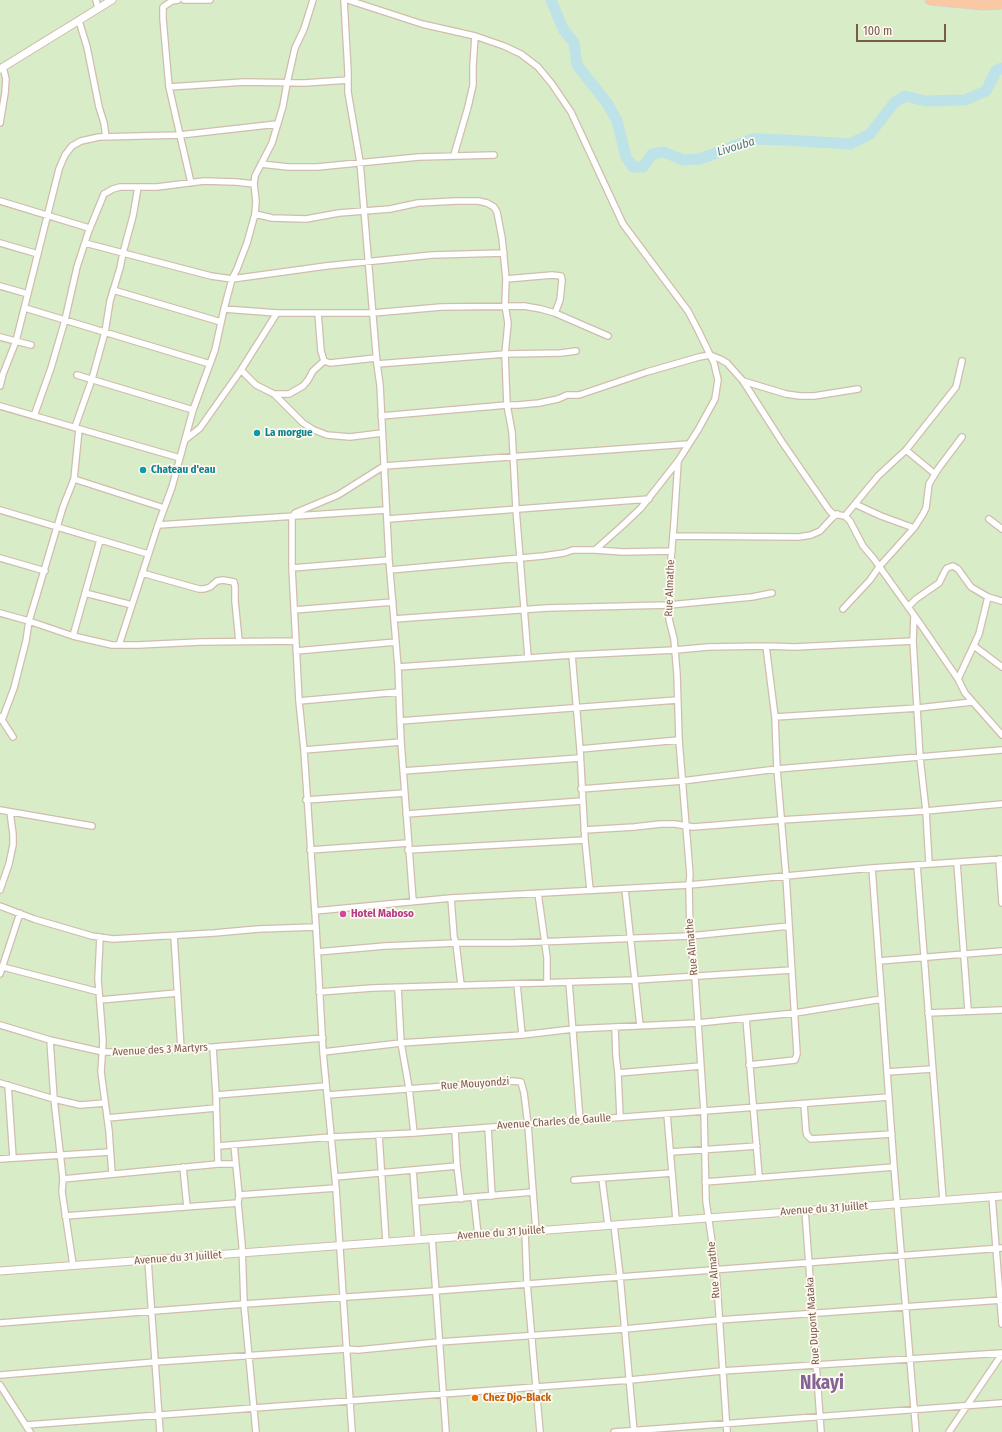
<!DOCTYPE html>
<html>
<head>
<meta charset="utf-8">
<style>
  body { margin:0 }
  #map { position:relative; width:1002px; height:1432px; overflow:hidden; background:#fdf5ea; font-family:"Fira Sans Condensed",sans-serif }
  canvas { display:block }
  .scale { position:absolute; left:856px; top:24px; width:90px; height:18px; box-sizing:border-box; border:2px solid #795b4c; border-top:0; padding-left:5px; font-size:12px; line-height:14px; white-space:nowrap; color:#795b4c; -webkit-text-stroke:3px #fff9f1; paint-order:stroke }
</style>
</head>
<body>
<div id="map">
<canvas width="1002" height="1432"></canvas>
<div class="scale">100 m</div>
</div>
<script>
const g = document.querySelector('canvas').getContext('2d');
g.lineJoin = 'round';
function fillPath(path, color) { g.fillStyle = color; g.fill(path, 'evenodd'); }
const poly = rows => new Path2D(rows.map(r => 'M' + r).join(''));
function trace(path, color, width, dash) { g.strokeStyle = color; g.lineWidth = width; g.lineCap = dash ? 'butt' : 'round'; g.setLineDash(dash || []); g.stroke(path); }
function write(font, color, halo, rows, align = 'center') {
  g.font = font + ' "Fira Sans Condensed",sans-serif'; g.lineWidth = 3.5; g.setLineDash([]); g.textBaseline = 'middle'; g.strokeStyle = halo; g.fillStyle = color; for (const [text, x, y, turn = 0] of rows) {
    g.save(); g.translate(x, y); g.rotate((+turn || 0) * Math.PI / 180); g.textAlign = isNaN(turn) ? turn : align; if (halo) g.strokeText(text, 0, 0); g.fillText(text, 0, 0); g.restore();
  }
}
fillPath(poly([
  [0,0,1002,0,1002,1432,0,1432]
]), '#d7ecc7');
trace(poly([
  [551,0,563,29,574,43,577,65,607,103,617,121,626,157,633,167,643,167,652,154,664,152,683,160,700,159,753,139,785,140,850,144,870,134,894,103,905,96,925,101,965,100,986,91,996,71,1002,68]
]), '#bde2e8', 11);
const minor = poly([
  [96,0,98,8],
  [178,0,172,1,163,7,163,19,169,87,191,183],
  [184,0,210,0],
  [344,0,348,72,348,92,360,162,377,364,380,385,389,560,398,667,401,742,413,901],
  [348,0,422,24,475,36,504,46,521,54,538,67,552,84,571,112,623,224,667,283,688,311,698,330,714,363,718,380,715,399,698,430,678,461,641,508,622,526,595,550,573,550,564,553,543,556,390,570],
  [79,21,87,47,99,107,104,123,106,137],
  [169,87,244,82,305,83,348,80],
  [0,123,5,93,6,79,3,67],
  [454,155,468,107,473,85,473,66,475,36],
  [261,164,288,167,317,167,419,157,494,155],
  [0,201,89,228],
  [255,214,272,218,306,219,339,213,390,209,418,203,456,201,478,201,487,203,494,207,497,212,502,238,506,279,505,305,508,323,505,354,507,405,512,432,516,509,528,657],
  [0,243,38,254],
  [85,243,211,276,232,279,326,266,432,255,504,253],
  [506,279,552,275,561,276,562,280,560,300,555,313],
  [0,286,28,294],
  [113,290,221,322],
  [25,308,210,364],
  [224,309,277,313,373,313,441,307,524,306,541,309,555,313,608,336],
  [318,313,321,351,324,361,330,363,376,358],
  [0,337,31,345],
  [377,364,505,354,561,353,576,351],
  [241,370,256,385,274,394,303,423,314,430,327,435,350,437,382,433],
  [77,375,193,410],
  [743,381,786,394,800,396,814,396,858,389],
  [0,386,3,374,16,341,59,169,65,155,72,146,81,141,99,137,180,135,277,124],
  [274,394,289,394,303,386,308,380,313,371,324,361],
  [0,406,180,458],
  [34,416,51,368,65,320,77,267,88,233,104,194,113,189,120,187,157,187,204,181,236,182,254,184],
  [381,416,507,405,518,405,539,403,558,399,567,395,579,395,647,372,699,357,710,355,720,359,727,363,743,381,782,442,829,510,833,514,845,516,850,521,863,546,874,559,921,625,958,679,965,693,1002,735],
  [75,427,92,379,105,332,110,301,120,268,123,253,133,216,138,187],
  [186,439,200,428,241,370,277,313],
  [906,450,935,474],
  [678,462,674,523,671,559,669,619,674,639,677,674,679,740,690,875,689,885,690,936,695,977,704,1112,706,1201,716,1269,727,1432],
  [74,479,79,429],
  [855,504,881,516,914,528],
  [0,510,148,554],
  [845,516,878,476,906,450,956,387,962,361],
  [388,519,649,499],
  [989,519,1002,529],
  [158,525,386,510],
  [673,536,799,537,811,535,820,531,832,518,837,514],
  [595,550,623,552,672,551],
  [0,558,45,571],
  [292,568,389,560],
  [142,573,199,589,204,589,210,587,217,581,223,580,234,582,235,587,235,601,239,641],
  [85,593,132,605],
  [908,607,916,599,939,583,945,571,947,568,953,566,958,569,971,587,988,597,1002,601],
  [843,609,870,580,879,567,914,528,923,514,926,508,929,484,938,469,962,437],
  [294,610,393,602],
  [0,613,29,621,73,636,112,645,138,645,200,642,296,641],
  [914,616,913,641,920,758,926,811,929,864],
  [394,619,547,608,669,605,752,597,772,593],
  [73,636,100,540],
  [119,645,158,525,172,487,193,410,215,350,224,309,232,279,237,269,247,243,255,214,256,201,254,184,255,176,272,143,283,106,287,83,295,48,304,29,313,0],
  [974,646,1002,667],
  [296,651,396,642],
  [572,655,580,749,585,840,590,890],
  [398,667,572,655,675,650,708,647,766,646,795,647,913,641],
  [958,679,979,634,988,597],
  [299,701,399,692],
  [0,717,13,737],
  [775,717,918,708,972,702],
  [2,720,14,688,26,641,29,621,63,507,74,479,164,508],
  [400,721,677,700],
  [580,749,679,740],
  [304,750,401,742],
  [403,771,580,758],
  [581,789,682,781,777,769,1002,750],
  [306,800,405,793],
  [0,810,92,826],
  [406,814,582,801],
  [584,830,634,827,661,824,675,824,693,827,781,820,926,811,1002,804],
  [310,850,408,843],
  [408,850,585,840],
  [999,859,1002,903],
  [957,863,968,1010],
  [917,865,943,1200],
  [872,868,894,1167,916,1432],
  [625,889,640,1026],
  [0,890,9,864,13,845,13,834,10,812],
  [538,893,547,958,547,983],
  [451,898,454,937,456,943,461,985],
  [0,906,34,919,92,936,113,939,214,933,258,929,316,927],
  [315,911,451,898,689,885,872,868,1002,859],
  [174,936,181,1049],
  [100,937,98,979,103,1041,101,1072,109,1131,112,1174],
  [317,952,385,946,456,943,512,943,690,936,789,926],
  [879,961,1002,951],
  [3,967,99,992],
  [0,974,20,913],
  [569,982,580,1121],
  [517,984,522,1035],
  [398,988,401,1043,409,1088,414,1133],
  [319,992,372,988,636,980,792,970],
  [100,1000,177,993],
  [928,1013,1002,1010],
  [746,1018,759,1177],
  [0,1025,50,1040,103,1052,130,1052,213,1047,323,1038],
  [615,1027,616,1056,618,1073],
  [50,1040,54,1099,63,1179,62,1192,73,1265],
  [213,1047,216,1095,218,1164],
  [323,1052,401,1043,522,1035,573,1029,698,1023,746,1018,795,1013,882,999],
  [749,1065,795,1060,797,1054,786,876,777,769,775,717,766,646],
  [887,1072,932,1069],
  [0,1083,54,1099,80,1105,105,1103],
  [8,1085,13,1158],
  [216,1095,326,1086],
  [327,1095,513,1081,521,1082,524,1093,528,1125,536,1231],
  [804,1104,806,1131,807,1135,811,1139,892,1134],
  [667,1114,676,1220],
  [620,1117,618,1073,701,1066],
  [107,1118,216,1108],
  [488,1128,492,1196],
  [455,1130,457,1166,461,1199],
  [379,1135,386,1242],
  [234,1145,239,1195,238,1203,242,1245,244,1304,256,1432],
  [218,1146,332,1137,414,1133,889,1097],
  [671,1152,757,1146],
  [0,1159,110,1152],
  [183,1167,187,1207],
  [413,1170,418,1239],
  [335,1177,457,1166],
  [63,1179,218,1164,236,1164],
  [602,1179,608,1225],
  [574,1180,672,1173],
  [705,1182,894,1167],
  [239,1195,336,1188],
  [992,1196,1002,1324],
  [474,1198,478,1235],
  [415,1202,533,1192],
  [805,1210,821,1432],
  [65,1216,238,1203],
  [614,1225,620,1276,634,1432],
  [525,1232,527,1283,540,1432],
  [432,1238,446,1432],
  [148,1260,160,1432],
  [0,1323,244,1304,435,1291,1002,1248],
  [0,1375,155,1362,346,1349,358,1350,439,1342,625,1329,719,1320,1002,1300],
  [0,1385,30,1432],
  [26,1425,630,1380,722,1371,1002,1353],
  [352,1432,336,1188,323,1052,316,927,304,750,299,701,292,568,292,517,295,513,338,495,384,466,689,444],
  [614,1432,1002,1403],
  [949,1432,1002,1354]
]);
const tertiary = poly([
  [0,69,112,0],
  [0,1271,1002,1196]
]);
const trunk = poly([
  [930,0,983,5,1002,4]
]);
trace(minor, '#d0bdae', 8);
trace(tertiary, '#d0bdae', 9);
trace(trunk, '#d9d1cd', 11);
trace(minor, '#fff', 5.5);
trace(tertiary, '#fff', 7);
trace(trunk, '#fac8a2', 9);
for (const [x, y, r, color] of [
  [257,433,4,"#0f9aa8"],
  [143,470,4,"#0f9aa8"],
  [343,914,4,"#d1479c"],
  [475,1398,4,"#e8710a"]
]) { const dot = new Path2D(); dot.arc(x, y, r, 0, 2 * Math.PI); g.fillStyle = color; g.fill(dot); trace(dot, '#fff9f1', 1.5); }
write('bold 11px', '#0d838f', '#fff9f1', [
  ["La morgue",265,433],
  ["Chateau d'eau",151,470]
], 'left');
write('11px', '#795b4c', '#fff9f1', [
  ["Rue Almathe",670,588,-88],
  ["Rue Almathe",692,947,-95],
  ["Avenue des 3 Martyrs",160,1050,-3],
  ["Rue Mouyondzi",475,1084,-4],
  ["Avenue Charles de Gaulle",554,1122,-4],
  ["Avenue du 31 Juillet",824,1209,-4],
  ["Avenue du 31 Juillet",501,1233,-4],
  ["Avenue du 31 Juillet",178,1258,-4],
  ["Rue Almathe",714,1270,-95],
  ["Rue Dupont Mataka",813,1321,-94]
]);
write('bold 11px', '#b23c85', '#fff9f1', [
  ["Hotel Maboso",351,914]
], 'left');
write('bold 11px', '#c56008', '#fff9f1', [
  ["Chez Djo-Black",483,1398]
], 'left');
write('italic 12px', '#427b85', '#fff9f1', [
  ["Livouba",736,147,-17]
]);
write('bold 19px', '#836495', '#fff9f1', [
  ["Nkayi",822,1384]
]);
</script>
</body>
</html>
